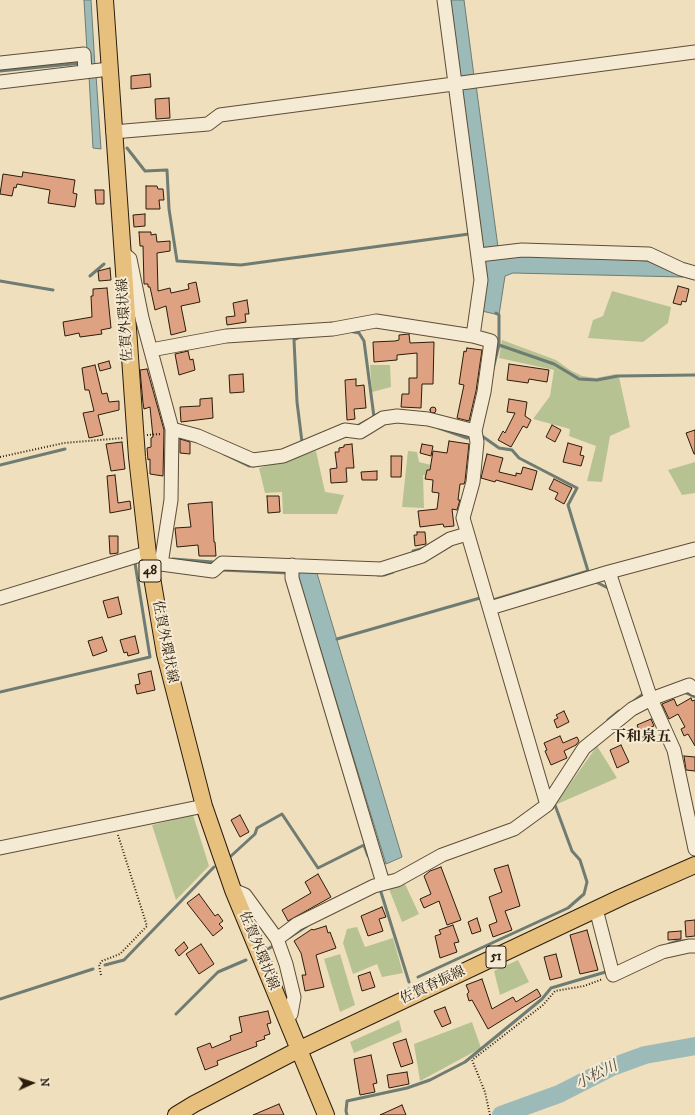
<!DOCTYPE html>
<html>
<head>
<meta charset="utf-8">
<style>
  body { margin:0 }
  #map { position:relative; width:695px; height:1115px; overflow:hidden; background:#f0dfbd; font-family:"IM FELL DW Pica",serif }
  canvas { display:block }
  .north { position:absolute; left:12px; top:1063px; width:40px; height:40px; -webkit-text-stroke:3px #f5ead4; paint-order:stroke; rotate:87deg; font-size:11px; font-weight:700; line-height:16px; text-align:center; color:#2b1d0b }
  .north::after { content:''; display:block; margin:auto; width:14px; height:18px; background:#2b1d0b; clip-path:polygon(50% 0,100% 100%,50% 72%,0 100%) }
</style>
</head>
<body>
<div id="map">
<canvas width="695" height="1115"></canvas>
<div class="north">N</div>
</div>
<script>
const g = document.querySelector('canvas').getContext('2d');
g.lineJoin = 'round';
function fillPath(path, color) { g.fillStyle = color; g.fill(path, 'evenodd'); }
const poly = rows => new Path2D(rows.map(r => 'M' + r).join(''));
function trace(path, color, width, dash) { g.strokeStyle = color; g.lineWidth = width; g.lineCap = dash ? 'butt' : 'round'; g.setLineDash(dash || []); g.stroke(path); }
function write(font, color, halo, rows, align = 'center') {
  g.font = font + ' "IM FELL DW Pica","Noto Serif JP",serif'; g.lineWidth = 4; g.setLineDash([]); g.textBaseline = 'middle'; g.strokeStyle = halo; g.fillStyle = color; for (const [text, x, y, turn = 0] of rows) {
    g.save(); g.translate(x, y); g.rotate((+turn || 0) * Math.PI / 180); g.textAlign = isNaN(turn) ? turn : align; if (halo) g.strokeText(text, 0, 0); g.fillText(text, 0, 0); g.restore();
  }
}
fillPath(poly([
  [612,291,671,307,668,323,643,342,588,338,593,320,603,316],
  [502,340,556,360,570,370,582,376,596,378,616,374,619,377,630,427,610,436,602,482,587,481,596,446,569,436,570,429,533,419,550,396,554,370,499,358],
  [370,365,390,365,391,387,372,392],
  [316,451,325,492,344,495,337,514,283,514,282,492,265,493,259,468],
  [408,451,417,452,419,462,447,469,445,478,423,475,424,508,402,507],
  [695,462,695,493,682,495,668,470],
  [597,746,617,778,555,805],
  [193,815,209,866,176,900,152,825],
  [405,884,419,914,402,922,389,889],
  [357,927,365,947,393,938,403,973,382,977,377,964,353,974,343,943,347,929],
  [340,954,355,1005,340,1012,324,959],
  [518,960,529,982,500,995,494,971],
  [399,1020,402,1032,354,1053,350,1042],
  [472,1022,481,1048,420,1081,414,1044]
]), '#b7c293');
const water = poly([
  [84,0,91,0,95,67,88,67,84,0],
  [447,0,464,0,474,76,459,78,447,0],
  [96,75,101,149,93,148,89,76,96,75],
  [476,85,498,247,482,249,461,87,476,85],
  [523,254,647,261,683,277,513,273,505,276,499,315,482,311,484,260,523,254],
  [301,570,316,570,402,857,386,864,298,576,301,570]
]);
fillPath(water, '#9cbbb8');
trace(water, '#6f7c73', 1);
trace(poly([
  [0,71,82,63],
  [127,148,145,171,167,170,169,209,177,261,241,265,469,234],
  [90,276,104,264],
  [0,281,53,290],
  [349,331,359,333,364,341,374,417],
  [300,337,294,340,297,402,302,442],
  [499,345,554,364,579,379,597,380,618,376,695,375],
  [493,369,499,345,499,315,496,313],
  [355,427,368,420],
  [439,428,467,438,473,437],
  [479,436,482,436,499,448,512,450,519,458,577,488,568,505,588,571,493,600],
  [224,454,249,466,254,466],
  [0,465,65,449],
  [413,551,425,548],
  [173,559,213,562,215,564],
  [220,570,289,573],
  [378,575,384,575,393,572],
  [596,582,610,589],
  [337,639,480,598],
  [0,692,150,657,135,563],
  [684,692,695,697],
  [634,701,643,694,643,692],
  [608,720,619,711],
  [231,856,255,834,257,828,282,814,318,868,364,845,368,856],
  [380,889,409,982],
  [290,937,307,926],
  [669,944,678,941,685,941],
  [266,950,275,945],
  [105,965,124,960,214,867],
  [418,977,568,908,584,894,587,882,580,860,572,851,555,805,552,808],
  [0,999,93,969],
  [176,1014,218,972,246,960],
  [347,1115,346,1111,347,1101,407,1088,430,1080,465,1062,542,999,551,988,609,971]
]), '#6f7c73', 3);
trace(poly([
  [501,1115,559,1094,612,1067,645,1055,695,1046]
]), '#9cbbb8', 18);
const building = poly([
  [150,74,151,87,131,89,131,76,150,74],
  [169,98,170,118,156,119,155,99,169,98],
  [23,172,75,180,73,193,77,194,75,207,48,203,50,190,17,184,16,188,14,187,12,196,0,194,3,174,22,177,23,172],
  [146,186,157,186,158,189,163,189,164,200,159,200,160,209,146,209,146,186],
  [95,190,104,190,104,204,96,204,95,190],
  [145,214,145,226,134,227,133,215,145,214],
  [139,232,151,232,151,235,156,234,157,242,170,241,170,251,157,253,158,291,170,288,171,293,189,289,188,284,196,282,200,302,181,306,186,331,171,335,166,306,155,310,150,287,148,287,148,284,144,284,143,246,140,246,139,232],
  [110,268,111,280,99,281,98,271,110,268],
  [678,286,689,289,686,302,682,301,681,305,673,303,678,286],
  [107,288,111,328,101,330,102,334,80,337,79,333,65,336,63,322,92,317,91,296,93,296,93,289,107,288],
  [247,300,249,314,245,314,246,322,227,325,226,317,235,316,233,303,247,300],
  [409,334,410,343,434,342,433,384,422,384,421,408,401,407,402,394,409,394,409,378,417,378,417,353,397,355,397,360,374,362,373,342,395,341,399,340,399,335,409,334],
  [467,348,482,350,476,391,469,421,457,418,464,385,459,384,464,351,466,352,467,348],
  [188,351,190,360,193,359,195,370,179,375,175,354,188,351],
  [109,361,111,368,100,371,98,364,109,361],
  [509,364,549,370,547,382,529,379,528,383,507,380,509,364],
  [95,365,102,394,107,393,109,402,119,401,119,410,98,415,103,435,89,438,83,413,94,411,89,390,85,390,82,368,95,365],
  [147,369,164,430,163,476,150,474,150,459,148,460,147,448,151,447,151,438,153,437,150,407,144,409,143,403,140,370,147,369],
  [243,374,244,392,230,393,229,375,243,374],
  [356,379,356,386,364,385,366,408,354,409,355,419,347,420,345,380,356,379],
  [212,398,213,418,181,422,180,407,200,406,200,399,212,398],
  [509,399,527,402,525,416,531,420,527,428,523,426,511,447,498,440,503,431,505,433,515,413,507,412,509,399],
  '430 410a3 3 0 1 1 6 0a3 3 0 1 1-6 0Z',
  [552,425,561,430,555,442,546,437,552,425],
  [695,430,695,454,694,454,686,433,695,430],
  [180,439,190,442,190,454,180,453,180,439],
  [449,441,469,444,465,481,464,484,460,484,458,500,460,500,457,510,452,509,454,526,444,527,443,524,420,527,418,511,437,509,439,493,432,492,433,480,425,479,427,470,430,470,433,451,447,453,449,441],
  [122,442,125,469,111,471,106,444,122,442],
  [568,443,582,447,580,455,584,456,581,466,563,462,568,443],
  [352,444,354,468,346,468,347,482,331,483,330,469,337,468,335,452,339,452,339,448,344,447,344,445,352,444],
  [422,444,433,446,431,456,420,453,422,444],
  [487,454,503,458,499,472,516,476,516,473,521,474,523,467,537,471,532,490,496,480,495,482,481,478,487,454],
  [391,456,402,456,401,477,391,477,391,456],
  [377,471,377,480,362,480,361,472,377,471],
  [115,475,118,503,130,501,131,509,110,513,107,476,115,475],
  [554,479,572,488,564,504,555,499,558,493,549,489,554,479],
  [267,496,279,496,280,512,268,513,267,496],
  [212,502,214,542,215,542,216,556,199,556,198,545,177,547,175,528,191,527,188,504,212,502],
  [417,532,425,532,426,544,415,546,414,535,417,535,417,532],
  [109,536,118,536,118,553,110,554,109,536],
  [118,597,122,614,108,618,103,601,118,597],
  [135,636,139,653,128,656,127,652,124,653,120,640,135,636],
  [102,637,107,651,93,656,88,641,102,637],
  [151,671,155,690,137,694,135,685,140,684,138,674,151,671],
  [691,698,692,701,695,700,695,746,688,734,684,736,681,729,685,727,678,714,669,719,662,704,674,699,677,706,691,698],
  [564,711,569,722,557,728,554,720,558,718,556,715,564,711],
  [651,719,654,726,640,732,637,725,651,719],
  [560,736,563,743,577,737,579,741,576,745,564,751,567,758,551,765,545,751,547,750,544,743,560,736],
  [621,745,629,762,617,768,610,750,621,745],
  [684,756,695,757,695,771,686,770,684,756],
  [240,815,249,832,240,837,231,820,240,815],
  [508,865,520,906,505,911,512,930,493,937,489,925,497,922,489,897,502,892,494,869,508,865],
  [441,867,461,920,447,925,439,901,424,908,420,899,431,894,424,876,430,871,441,867],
  [318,874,331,897,288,921,282,910,311,893,305,882,318,874],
  [199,894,215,916,218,914,223,921,219,924,223,928,213,936,187,903,199,894],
  [382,907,386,917,379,919,383,931,368,936,361,916,382,907],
  [477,918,481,931,472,934,468,922,477,918],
  [695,920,695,936,686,937,685,921,695,920],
  [453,925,459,942,454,943,457,952,440,958,435,936,441,934,439,930,453,925],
  [326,926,328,933,330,932,336,948,316,955,324,987,305,991,302,975,306,975,301,953,294,941,312,929,313,930,326,926],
  [587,930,598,970,580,974,570,935,587,930],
  [681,931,681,939,668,940,668,932,681,931],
  [184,942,188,948,179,956,175,950,184,942],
  [201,944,214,964,199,974,186,954,201,944],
  [556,954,562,977,550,980,544,957,556,954],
  [370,972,375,987,362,991,358,976,370,972],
  [482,979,492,1009,513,997,516,1002,537,989,541,996,488,1029,472,1000,469,1001,467,994,469,992,466,985,482,979],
  [445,1007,451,1023,442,1027,434,1011,445,1007],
  [268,1011,271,1023,267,1024,270,1034,264,1036,265,1039,256,1042,257,1046,217,1061,218,1065,205,1070,197,1048,210,1043,212,1048,231,1040,230,1036,242,1032,239,1017,268,1011],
  [406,1039,413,1063,401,1067,393,1043,406,1039],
  [371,1055,377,1083,373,1084,375,1092,360,1095,354,1059,371,1055],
  [407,1072,409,1084,389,1088,387,1075,407,1072],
  [279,1104,284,1115,253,1115,279,1104],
  [402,1105,406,1115,380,1115,402,1105]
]);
fillPath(building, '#dea181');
trace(building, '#2b1d0b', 1);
const minor = poly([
  [444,0,481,280,473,336],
  [0,63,84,54,85,72],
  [0,82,109,69],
  [113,132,208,124,220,115,695,52],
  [122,252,130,259,142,318,172,429,171,500,161,564],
  [479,255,522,250,649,254,681,269,695,273],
  [151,350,226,336,333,329,376,321,473,336,491,341,484,392,475,431,477,442,473,482,463,518,547,805,514,829,442,855,397,880,374,886,297,924,277,939],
  [172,429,198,436,253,460,283,456,345,430,360,432,383,418,397,416,428,419,475,431],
  [292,565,292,578,383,883],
  [150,566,161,564,213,571,222,563,381,569,422,556,450,539,467,534],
  [609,572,651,699,674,750,695,849],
  [0,598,140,555,148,554],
  [490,608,609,572,695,549],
  [547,805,584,748,632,709,651,699,689,685,695,689],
  [0,848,204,806],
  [233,890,245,895,277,939,286,964,294,997,291,1014,286,1021],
  [596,909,613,975,662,952,689,946,695,946]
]);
const major = poly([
  [105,0,137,457,148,554,165,654,204,806,233,890,326,1115],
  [176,1115,194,1104,298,1050,622,897,695,865]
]);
trace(minor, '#5c4e38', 15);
trace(major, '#2b1d0b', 18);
trace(poly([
  [147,435,161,434],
  [0,457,64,443,123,438],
  [101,975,99,965,102,961,120,954,147,926,118,835],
  [490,1115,485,1092,472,1060,543,1005,555,991,584,986,603,979]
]), '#2b1d0b', 2, [1, 2]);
trace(minor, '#f5ead4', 13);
trace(major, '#e8c07e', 16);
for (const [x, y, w] of [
  [150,571,22],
  [496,957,20]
]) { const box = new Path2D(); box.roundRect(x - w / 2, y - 11, w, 22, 3); g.fillStyle = '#f5ead4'; g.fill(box); trace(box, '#2b1d0b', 1); }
write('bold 13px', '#2b1d0b', null, [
  ["48",150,571],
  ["51",496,957]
]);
write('14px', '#2b1d0b', '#f5ead4', [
  ["佐賀外環状線",126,320,-94],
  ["佐賀外環状線",164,642,79],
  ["佐賀外環状線",258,951,68],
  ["佐賀脊振線",433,986,-25]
]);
write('bold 15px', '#2b1d0b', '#f5ead4', [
  ["下和泉五",641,738]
]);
write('italic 15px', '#4d4c3f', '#f5ead4', [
  ["小松川",597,1076,-26]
]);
</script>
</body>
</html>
